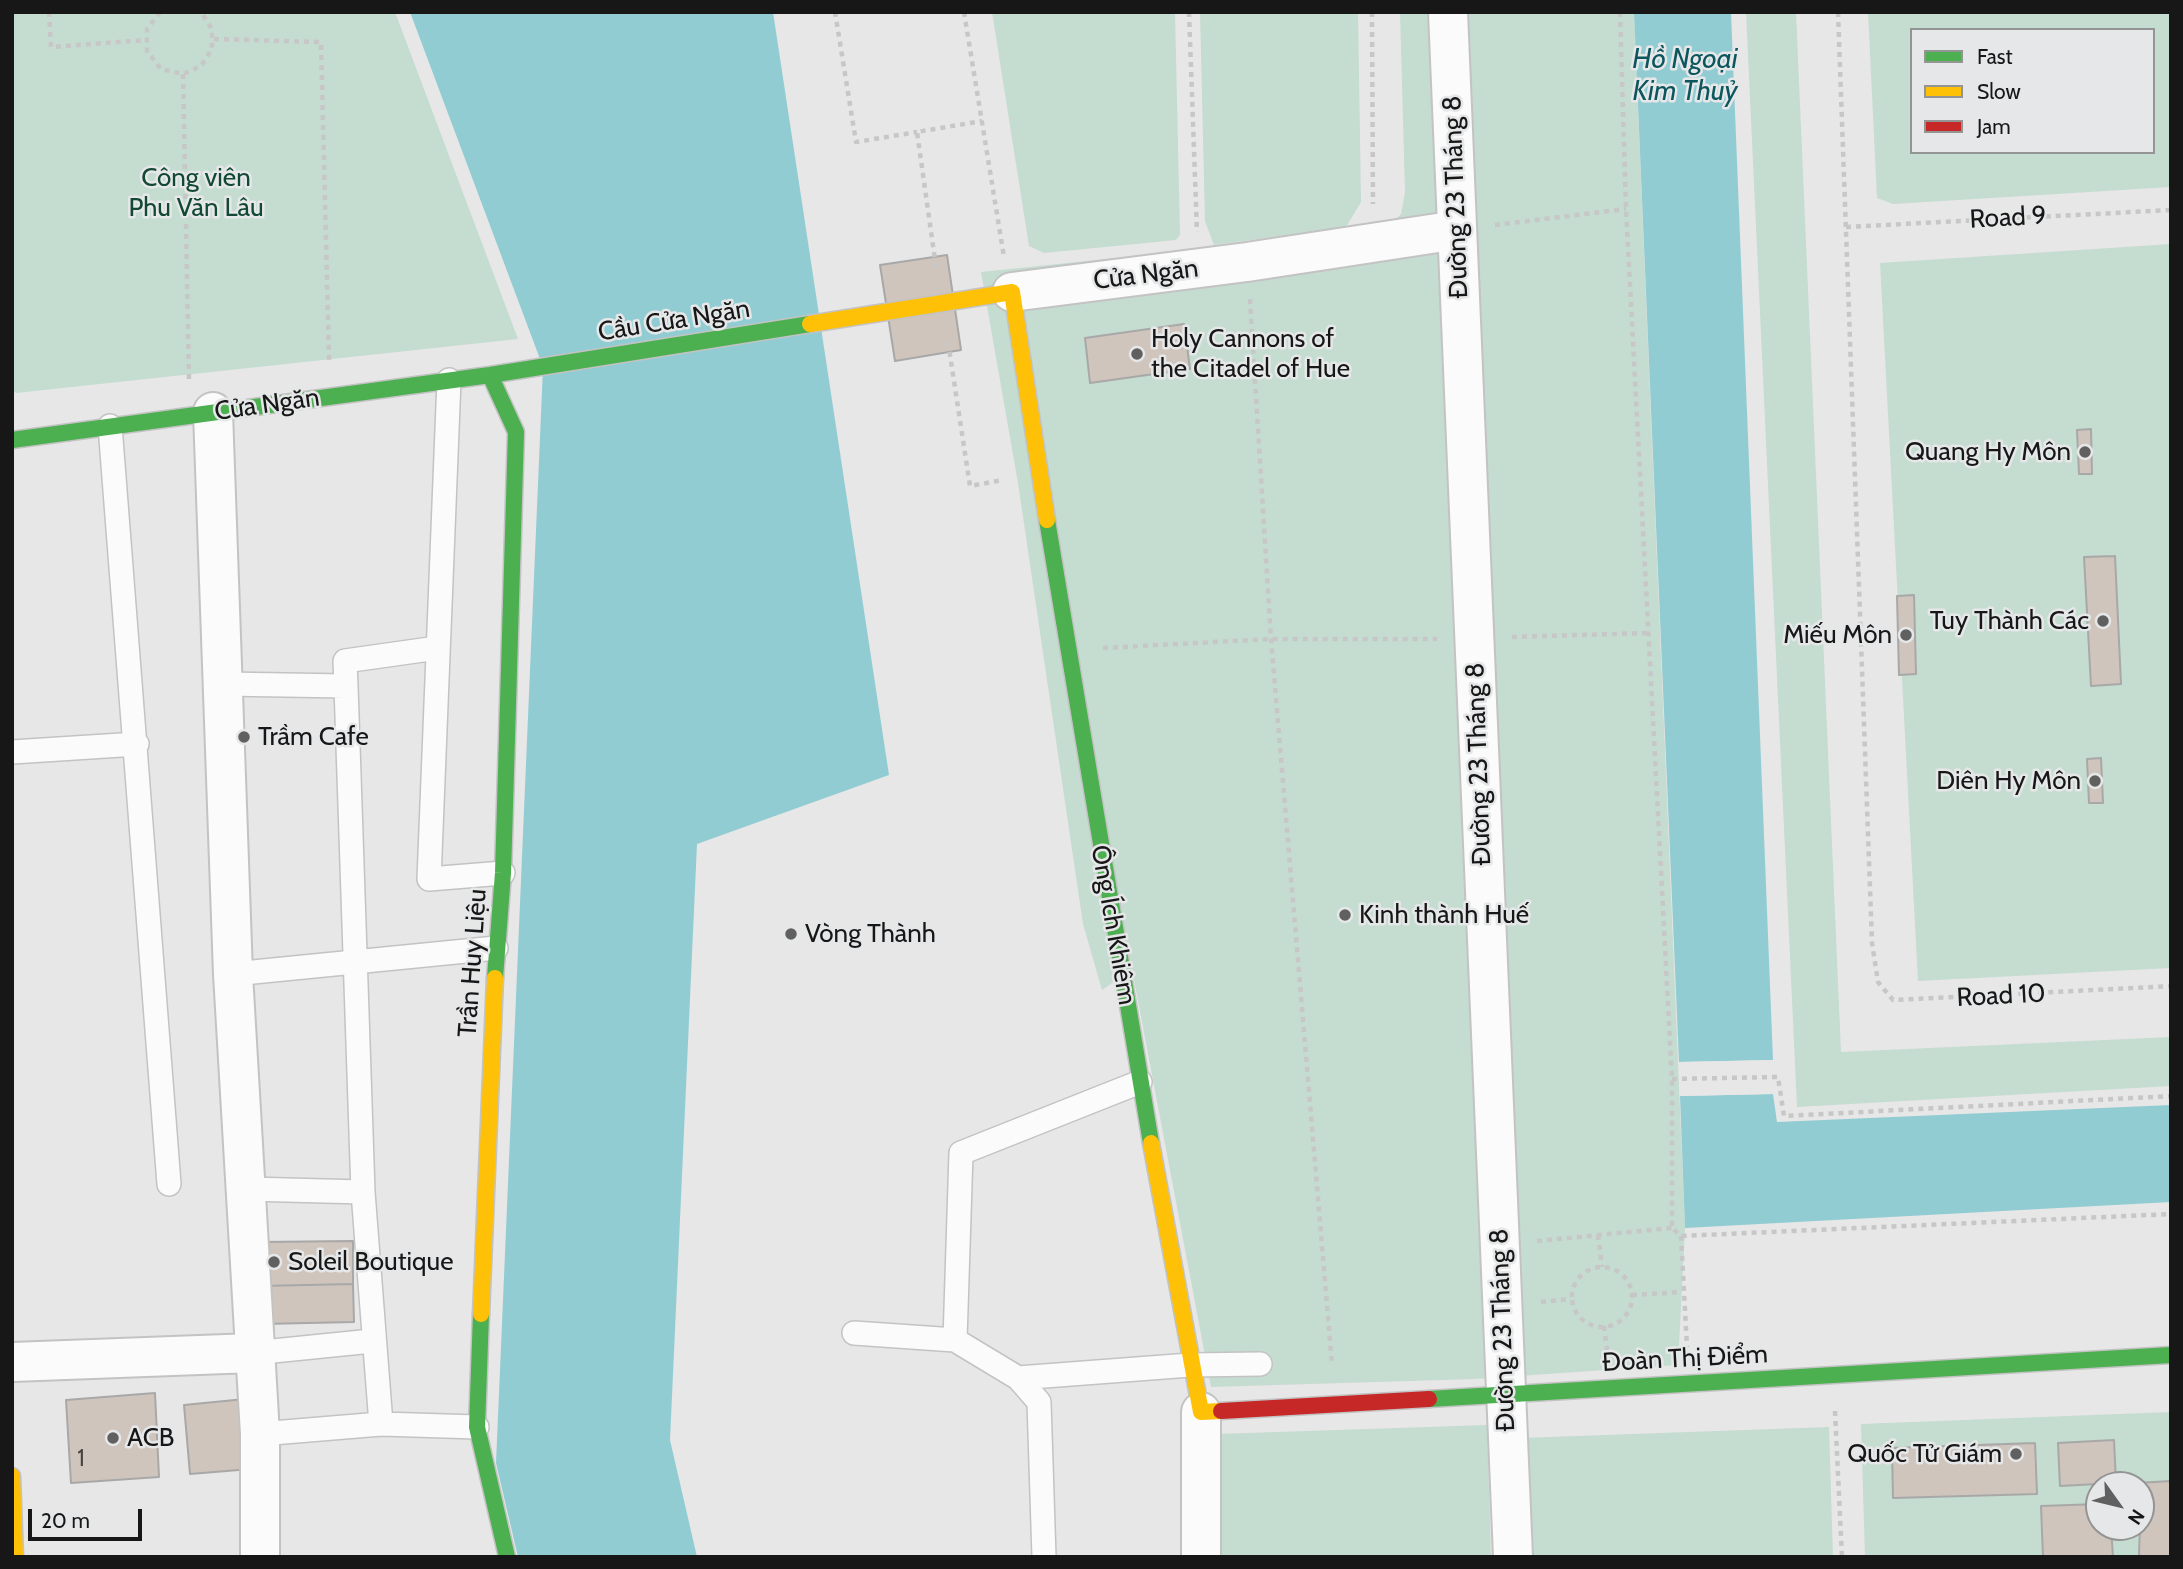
<!DOCTYPE html>
<html>
<head>
<meta charset="utf-8">
<style>
  body { margin:0 }
  #map { position:relative; width:2183px; height:1569px; overflow:hidden; background:#e7e7e7; font-family:Cabin,sans-serif }
  canvas { display:block }
  .frame { position:absolute; inset:0; border:14px solid #171717; pointer-events:none }
  .legend { position:absolute; left:1910px; top:28px; width:245px; height:126px; box-sizing:border-box; background:#e6e7e8; border:2px solid #939494; margin:0; padding:9px 12px; list-style:none; font-size:21px; color:#171717 }
  .legend li { display:flex; align-items:center; gap:14px; height:35px }
  .legend b { width:35px; border:2px solid #939494 }
  .north { position:absolute; left:2085px; top:1471px; width:70px; height:70px; box-sizing:border-box; background:#e6e7e8; border:2px solid #939494; border-radius:50%; rotate:124deg; font-size:19px; font-weight:700; line-height:28px; text-align:center; color:#171717 }
  .north::after { content:''; display:block; margin:auto; width:24px; height:32px; background:#606060; clip-path:polygon(50% 0,100% 100%,50% 72%,0 100%) }
  .scale { position:absolute; left:28px; top:1509px; width:114px; height:32px; box-sizing:border-box; border:4px solid #171717; border-top:0; padding-left:9px; font-size:21px; line-height:24px; white-space:nowrap; color:#171717; -webkit-text-stroke:5px #e6e7e8; paint-order:stroke }
</style>
</head>
<body>
<div id="map">
<canvas width="2183" height="1569"></canvas>
<div class="frame"></div>
<ul class="legend">
<li><b style="height:9px;background:#4caf50"></b>Fast</li>
<li><b style="height:9px;background:#ffc107"></b>Slow</li>
<li><b style="height:9px;background:#c62828"></b>Jam</li>
</ul>
<div class="north">N</div>
<div class="scale">20 m</div>
</div>
<script>
const g = document.querySelector('canvas').getContext('2d');
g.lineJoin = 'round';
function fillPath(path, color) { g.fillStyle = color; g.fill(path, 'evenodd'); }
const poly = rows => new Path2D(rows.map(r => 'M' + r).join(''));
function trace(path, color, width, dash) { g.strokeStyle = color; g.lineWidth = width; g.lineCap = dash ? 'butt' : 'round'; g.setLineDash(dash || []); g.stroke(path); }
function write(font, color, halo, rows, align = 'center') {
  g.font = font + ' Cabin,sans-serif'; g.lineWidth = 5; g.setLineDash([]); g.textBaseline = 'middle'; g.strokeStyle = halo; g.fillStyle = color; for (const [text, x, y, turn = 0] of rows) {
    g.save(); g.translate(x, y); g.rotate((+turn || 0) * Math.PI / 180); g.textAlign = isNaN(turn) ? turn : align; if (halo) g.strokeText(text, 0, 0); g.fillText(text, 0, 0); g.restore();
  }
}
fillPath(poly([
  [12,12,395,12,518,339,16,393,12,390],
  [992,12,1175,12,1180,235,1176,240,1044,253,1029,246],
  [1200,12,1358,12,1361,202,1346,227,1214,245,1205,221],
  [1400,12,1634,12,1685,1228,1678,1365,1475,1379,1211,1387,1132,969,1102,990,1083,924,1018,483,981,272,1385,230,1401,214,1405,192],
  [1746,12,1796,12,1841,1052,2171,1037,2171,1086,1797,1107],
  [1868,12,2171,12,2171,187,1893,204,1877,198],
  [1912,30,2153,30,2153,152,1912,152],
  [2171,244,2171,968,1918,981,1880,263],
  [2171,1412,2171,1557,1865,1557,1861,1424],
  [2099,1485,2141,1485,2141,1527,2099,1527],
  [1487,1425,1491,1557,1220,1557,1217,1434],
  [1829,1427,1833,1557,1525,1557,1521,1438]
]), '#c5dcd0');
fillPath(poly([
  [410,12,773,12,889,775,697,844,670,1440,697,1557,518,1557,496,1463,543,367],
  [1634,12,1731,12,1773,1060,1679,1062],
  [1773,1094,1777,1122,2171,1105,2171,1202,1685,1228,1680,1096]
]), '#92ccd3');
fillPath(poly([
  [1773,1060,1773,1064,1679,1065,1679,1062],
  [1773,1090,1773,1094,1680,1096,1679,1092]
]), '#e7e7e7');
const building = poly([
  [947,255,961,350,895,361,880,265,947,255],
  [1184,324,1190,369,1090,383,1085,338,1184,324],
  [2091,429,2092,474,2079,474,2077,430,2091,429],
  [2115,556,2121,684,2091,686,2084,557,2115,556],
  [1914,595,1916,674,1899,675,1897,596,1914,595],
  [2101,758,2103,803,2089,803,2087,759,2101,758],
  [353,1241,353,1284,261,1286,259,1242,353,1241],
  [353,1284,354,1322,262,1324,261,1286,353,1284],
  [155,1393,159,1477,71,1483,66,1400,155,1393],
  [245,1399,251,1469,190,1474,184,1405,245,1399],
  [2114,1440,2116,1483,2060,1486,2058,1443,2114,1440],
  [2035,1443,2037,1494,1893,1498,1892,1448,2035,1443],
  [2171,1481,2171,1557,2139,1557,2141,1485,2137,1483,2171,1481],
  [2099,1504,2099,1527,2111,1527,2113,1557,2043,1557,2041,1506,2099,1504]
]);
fillPath(building, '#cfc5bd');
trace(building, '#a8a8a8', 2);
const lane = poly([
  [449,380,429,879,503,873],
  [110,426,169,1184],
  [224,684,346,686,345,661,437,648],
  [346,686,363,1192,381,1424],
  [12,752,137,744],
  [233,974,496,948],
  [248,1189,363,1192],
  [854,1333,955,1340,1018,1378,1039,1402,1044,1557],
  [955,1340,961,1153,1140,1082],
  [253,1353,372,1341],
  [1018,1378,1190,1365,1260,1364],
  [260,1434,381,1424,477,1427]
]);
const street = poly([
  [1448,12,1513,1557],
  [1012,292,1247,262,1457,230],
  [213,412,233,974,260,1434,260,1556],
  [12,1362,253,1353],
  [1201,1557,1201,1412]
]);
const fast = poly([
  [490,375,516,432,503,873,495,978],
  [12,440,490,375,810,324],
  [1047,520,1151,1143],
  [481,1314,477,1427,507,1557],
  [1429,1399,2171,1355]
]);
const slow = poly([
  [810,324,1012,292,1047,520],
  [1151,1143,1201,1412,1221,1411],
  [481,1314,495,978],
  [12,1476,15,1557]
]);
const jam = poly([
  [1221,1411,1429,1399]
]);
trace(lane, '#c3c3c4', 26);
trace(street, '#c3c3c4', 42);
trace(fast, '#c3c3c4', 19);
trace(slow, '#c3c3c4', 19);
trace(jam, '#c3c3c4', 19);
trace(poly([
  [49,12,51,47,146,40],
  [160,12,147,29,147,51,161,69,183,74,201,66,212,49,212,29,201,12],
  [835,12,856,142,917,132],
  [964,12,1004,257],
  [1189,12,1197,232],
  [1372,12,1373,204],
  [1620,12,1626,209,1672,1079,1672,1228,1681,1236,2171,1214],
  [1838,12,1872,943,1878,982,1893,1000,2171,986],
  [214,39,321,42,329,360],
  [183,74,189,380],
  [1495,225,1626,209],
  [1846,227,2171,210],
  [936,267,917,132,982,121],
  [1250,299,1271,639,1332,1365],
  [948,342,970,486,1003,480],
  [1512,637,1648,633],
  [1103,648,1271,639,1437,639],
  [1672,1079,1778,1077,1784,1116,2171,1096],
  [1598,1235,1602,1267],
  [1681,1236,1687,1347],
  [1537,1241,1672,1228],
  '1572 1297a30 30 0 1 1 60 0a30 30 0 1 1-60 0Z',
  [1632,1295,1682,1292],
  [1541,1302,1571,1299],
  [1604,1326,1607,1350],
  [1835,1411,1842,1557]
]), '#c7c7c7', 4.5, [5, 5]);
trace(lane, '#fbfbfb', 23);
trace(street, '#fbfbfb', 38);
trace(fast, '#4caf50', 16);
trace(slow, '#ffc107', 16);
trace(jam, '#c62828', 16);
for (const [x, y, r, color] of [
  [1137,354,7,"#606060"],
  [2085,452,7,"#606060"],
  [2103,621,7,"#606060"],
  [1906,635,7,"#606060"],
  [244,737,7,"#606060"],
  [2095,781,7,"#606060"],
  [1345,915,7,"#606060"],
  [791,934,7,"#606060"],
  [274,1262,7,"#606060"],
  [113,1438,7,"#606060"],
  [2016,1454,7,"#606060"]
]) { const dot = new Path2D(); dot.arc(x, y, r, 0, 2 * Math.PI); g.fillStyle = color; g.fill(dot); trace(dot, '#e6e7e8', 2.5); }
write('23px', '#454240', null, [
  ["1",81,1459]
]);
write('26px', '#124934', '#e6e7e8', [
  ["Công viên",196,178],
  ["Phu Văn Lâu",196,208]
]);
write('26px', '#171717', '#e6e7e8', [
  ["Đường 23 Tháng 8",1456,197,-92],
  ["Road 9",2008,218,-3],
  ["Cửa Ngăn",1146,275,-7],
  ["Cầu Cửa Ngăn",674,321,-9],
  ["Cửa Ngăn",267,405,-8],
  ["Đường 23 Tháng 8",1479,764,-92],
  ["Ông Ích Khiêm",1113,925,80],
  ["Trần Huy Liệu",473,963,-86],
  ["Road 10",2001,996,-3],
  ["Đường 23 Tháng 8",1503,1330,-92],
  ["Đoàn Thị Điểm",1685,1359,-3]
]);
write('26px', '#171717', '#e6e7e8', [
  ["Holy Cannons of",1151,339],
  ["the Citadel of Hue",1151,369],
  ["Quang Hy Môn",2071,452,"right"],
  ["Tuy Thành Các",2089,621,"right"],
  ["Miếu Môn",1892,635,"right"],
  ["Trầm Cafe",258,737],
  ["Diên Hy Môn",2081,781,"right"],
  ["Kinh thành Huế",1359,915],
  ["Vòng Thành",805,934],
  ["Soleil Boutique",288,1262],
  ["ACB",127,1438],
  ["Quốc Tử Giám",2002,1454,"right"]
], 'left');
write('italic 28px', '#0c565d', '#e6e7e8', [
  ["Hồ Ngoại",1685,60],
  ["Kim Thuỷ",1685,92]
]);
</script>
</body>
</html>
